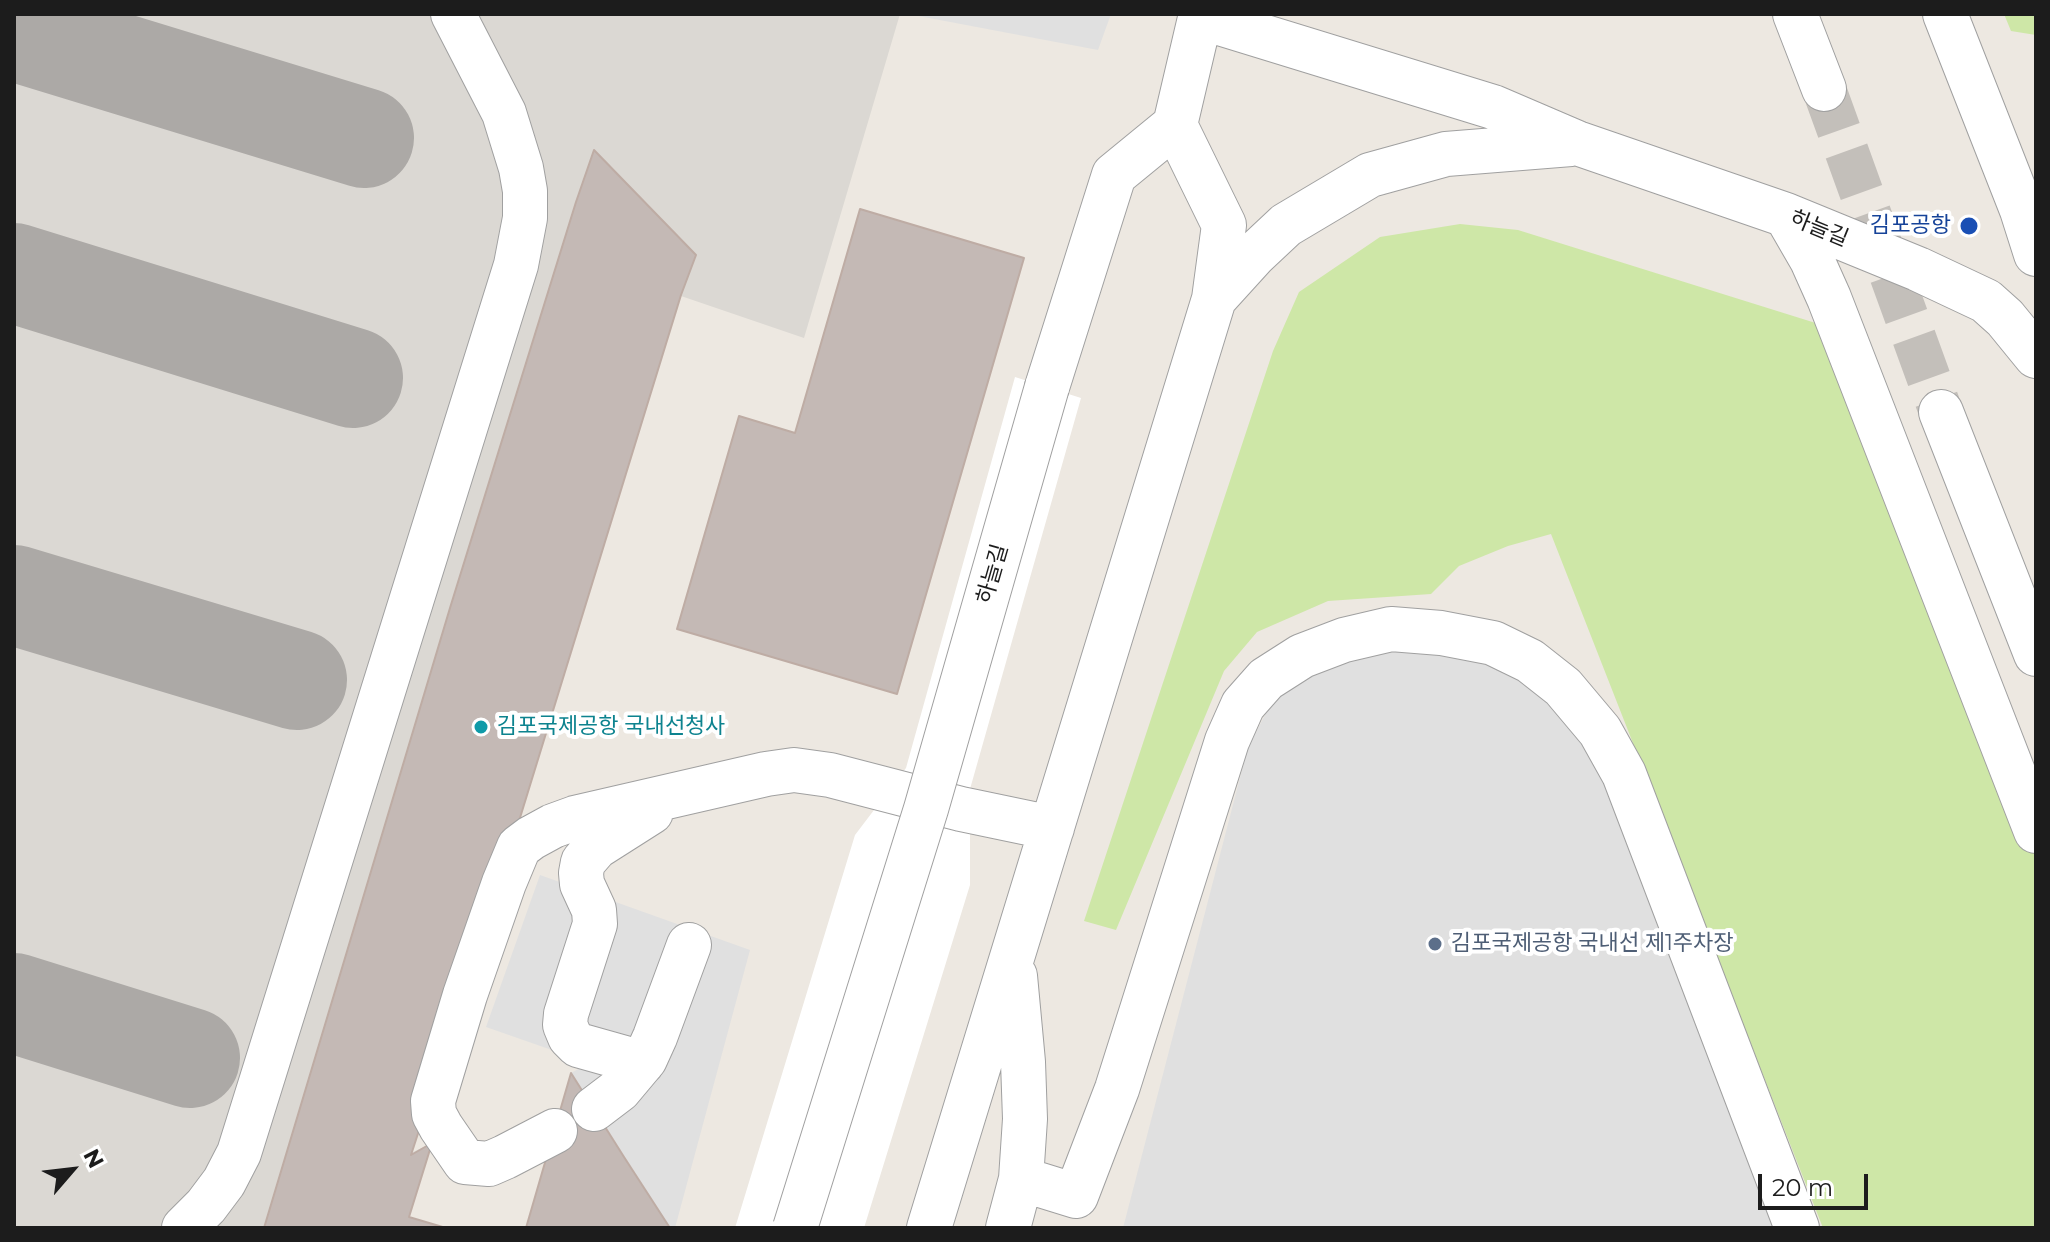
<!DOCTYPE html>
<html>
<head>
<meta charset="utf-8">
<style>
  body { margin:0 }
  #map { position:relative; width:2050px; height:1242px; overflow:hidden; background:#ede8e1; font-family:Montserrat,sans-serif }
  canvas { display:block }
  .frame { position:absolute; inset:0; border:16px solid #1c1c1c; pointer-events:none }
  .north { position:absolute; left:32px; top:1130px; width:80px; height:80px; -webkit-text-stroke:6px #fff; paint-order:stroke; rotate:62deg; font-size:22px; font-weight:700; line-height:32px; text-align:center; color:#1c1c1c }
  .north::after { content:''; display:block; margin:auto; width:28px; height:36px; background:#1c1c1c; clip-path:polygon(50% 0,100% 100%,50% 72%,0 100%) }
  .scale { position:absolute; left:1758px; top:1174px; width:110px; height:36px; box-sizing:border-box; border:4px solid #1c1c1c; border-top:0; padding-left:10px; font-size:24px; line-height:28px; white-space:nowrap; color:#1c1c1c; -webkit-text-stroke:6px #fff; paint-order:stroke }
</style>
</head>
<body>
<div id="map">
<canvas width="2050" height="1242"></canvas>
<div class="frame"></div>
<div class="north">N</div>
<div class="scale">20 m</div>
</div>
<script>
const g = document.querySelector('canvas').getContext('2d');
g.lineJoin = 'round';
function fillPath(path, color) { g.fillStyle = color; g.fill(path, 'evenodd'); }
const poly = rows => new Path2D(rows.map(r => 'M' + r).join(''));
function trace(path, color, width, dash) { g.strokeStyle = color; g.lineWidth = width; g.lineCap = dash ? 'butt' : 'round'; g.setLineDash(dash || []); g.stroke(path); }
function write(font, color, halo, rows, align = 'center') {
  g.font = font + ' Montserrat,"Noto Sans KR",sans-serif'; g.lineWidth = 8; g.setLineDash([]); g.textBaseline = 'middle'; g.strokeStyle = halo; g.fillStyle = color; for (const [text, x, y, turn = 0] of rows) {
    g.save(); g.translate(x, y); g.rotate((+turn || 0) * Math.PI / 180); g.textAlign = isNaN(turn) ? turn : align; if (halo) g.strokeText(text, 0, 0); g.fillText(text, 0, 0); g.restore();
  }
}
fillPath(poly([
  [14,14,900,14,804,338,681,296,511,847,411,1153,432,1143,409,1217,446,1228,14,1228]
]), '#dbd8d3');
fillPath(poly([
  [2004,14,2036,14,2036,35,2011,31],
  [1460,224,1518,230,1854,335,2036,798,2036,1228,1823,1228,1551,534,1508,546,1459,566,1431,594,1328,601,1257,632,1224,671,1116,930,1084,921,1273,351,1299,292,1380,237]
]), '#cee7a7');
fillPath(poly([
  [908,14,1111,14,1098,50],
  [1410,642,1504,663,1562,708,1601,765,1783,1228,1123,1228,1248,747,1272,702,1312,672],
  [540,875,750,950,675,1228,670,1228,571,1073,589,1063,486,1027]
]), '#e0e0e0');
fillPath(poly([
  [1015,377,1081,398,970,789,970,885,864,1228,735,1228,855,835,906,768]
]), '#fff');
trace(poly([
  [14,31,364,138],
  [14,273,353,378],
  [14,595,297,680],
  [14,1003,190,1058]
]), '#aca9a6', 100);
const building = poly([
  [594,150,696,255,681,295,511,847,411,1155,432,1143,409,1217,446,1228,264,1228,450,608,576,202,594,150],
  [860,209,1024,258,897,694,677,629,739,416,795,433,860,209],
  [571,1073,624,1157,670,1228,526,1228,571,1073]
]);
fillPath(building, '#c4b9b5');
trace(building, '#beaca4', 2);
trace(poly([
  [1824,89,1941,412]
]), '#c3bfba', 44, [44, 22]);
const minor = poly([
  [1795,14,1824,89],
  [1945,14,2022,210,2036,254],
  [1200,17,1493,107,1577,143,1786,215,1918,269,1986,301,2005,318,2036,356],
  [1175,125,1201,14],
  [1786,215,1812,260,1829,298,2036,831],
  [1214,299,1254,255,1286,225,1370,175,1446,154,1571,144],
  [1047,387,1114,175,1175,125],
  [1941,412,2036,654],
  [642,1063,578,1045,570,1037,565,1025,566,1014,595,924,594,910,582,884,581,873,583,862,596,847,651,812],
  [594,1109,619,1090,645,1059,655,1037,689,945],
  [555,1131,505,1157,489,1164,465,1162,441,1127,434,1114,433,1101,465,995,504,883,519,847,531,838,553,826,575,818,766,774,794,770,830,775,961,809,1052,828],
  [1021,1179,1076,1196,1117,1089,1227,741,1243,705,1266,679,1302,656,1344,640,1391,629,1441,633,1493,643,1530,661,1563,687,1600,731,1624,774,1797,1228],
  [184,1228,206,1206,224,1182,239,1153,516,265,525,218,525,191,521,168,504,113,453,14],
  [929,1228,1214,299,1224,225,1175,125],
  [1008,1228,1021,1179,1025,1119,1023,1062,1015,976]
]);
trace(minor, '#a0a0a0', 46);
trace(minor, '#fff', 44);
const minorBridge = poly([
  [795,1228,926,809,1047,387]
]);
trace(minorBridge, '#a0a0a0', 46, []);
trace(minorBridge, '#fff', 44);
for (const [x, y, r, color] of [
  [1969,226,10,"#1a4fb4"],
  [481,727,8,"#0f9aa8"],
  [1435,944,8,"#5c6f8a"]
]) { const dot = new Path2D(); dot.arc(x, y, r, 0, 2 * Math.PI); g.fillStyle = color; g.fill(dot); trace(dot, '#fff', 3); }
write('22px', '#164399', '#fff', [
  ["김포공항",1951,226]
], 'right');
write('22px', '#1c1c1c', '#fff', [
  ["하늘길",1819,229,22],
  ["하늘길",993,574,-74]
]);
write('22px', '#0d838f', '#fff', [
  ["김포국제공항 국내선청사",497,727]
], 'left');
write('22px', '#4e5e75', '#fff', [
  ["김포국제공항 국내선 제1주차장",1451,944]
], 'left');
</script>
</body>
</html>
